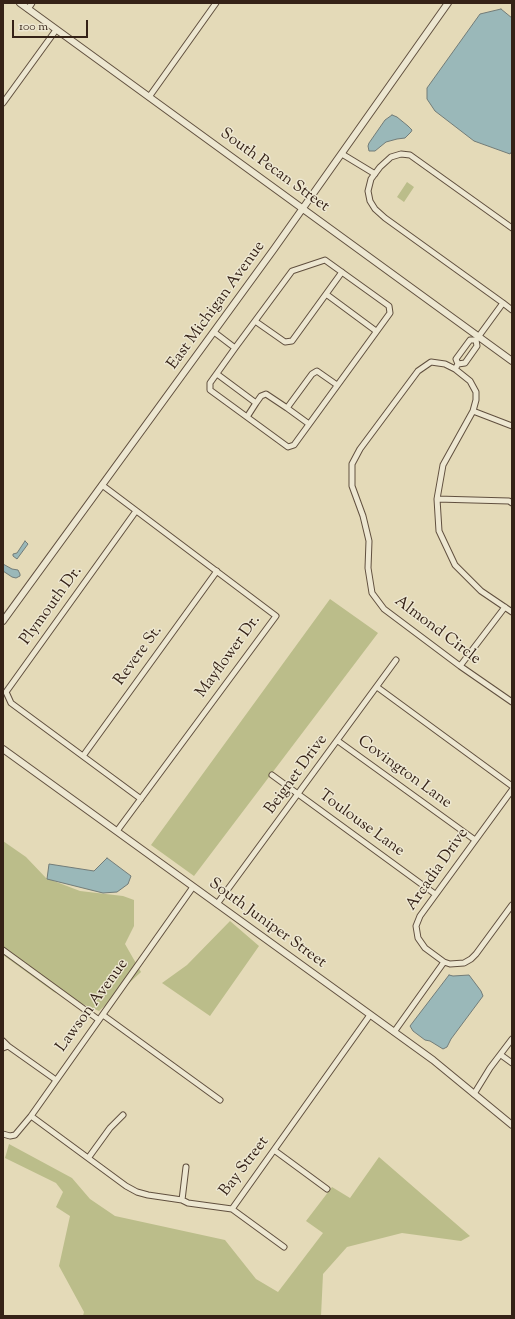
<!DOCTYPE html>
<html>
<head>
<meta charset="utf-8">
<style>
  body { margin:0 }
  #map { position:relative; width:515px; height:1319px; overflow:hidden; background:#e4dab8; font-family:"Sorts Mill Goudy",serif }
  canvas { display:block }
  .frame { position:absolute; inset:0; border:4px solid #352217; pointer-events:none }
  .scale { position:absolute; left:12px; top:20px; width:76px; height:18px; box-sizing:border-box; border:2px solid #352217; border-top:0; padding-left:5px; font-size:12px; line-height:14px; white-space:nowrap; color:#352217; -webkit-text-stroke:3px #ede7d1; paint-order:stroke }
</style>
</head>
<body>
<div id="map">
<canvas width="515" height="1319"></canvas>
<div class="frame"></div>
<div class="scale">100 m</div>
</div>
<script>
const g = document.querySelector('canvas').getContext('2d');
g.lineJoin = 'round';
function fillPath(path, color) { g.fillStyle = color; g.fill(path, 'evenodd'); }
const poly = rows => new Path2D(rows.map(r => 'M' + r).join(''));
function trace(path, color, width, dash) { g.strokeStyle = color; g.lineWidth = width; g.lineCap = dash ? 'butt' : 'round'; g.setLineDash(dash || []); g.stroke(path); }
function write(font, color, halo, rows, align = 'center') {
  g.font = font + ' "Sorts Mill Goudy",serif'; g.lineWidth = 3; g.setLineDash([]); g.textBaseline = 'middle'; g.strokeStyle = halo; g.fillStyle = color; for (const [text, x, y, turn = 0] of rows) {
    g.save(); g.translate(x, y); g.rotate((+turn || 0) * Math.PI / 180); g.textAlign = isNaN(turn) ? turn : align; if (halo) g.strokeText(text, 0, 0); g.fillText(text, 0, 0); g.restore();
  }
}
fillPath(poly([
  [407,182,414,187,404,202,397,197],
  [330,599,378,633,194,876,151,845],
  [3,841,26,857,46,878,80,891,123,896,134,900,134,926,125,944,141,972,99,1011,54,992,3,955],
  [230,921,259,946,210,1016,162,983,187,965],
  [9,1144,72,1178,90,1199,115,1216,225,1240,256,1279,278,1292,323,1233,306,1221,332,1187,350,1198,379,1157,470,1236,461,1241,402,1233,347,1247,323,1274,321,1316,83,1316,84,1312,59,1266,70,1216,56,1207,63,1192,56,1183,5,1158]
]), '#bbbd8a');
const water = poly([
  [501,9,512,18,512,151,510,154,474,141,435,111,427,99,427,88,480,14,501,9],
  [392,115,397,117,408,126,412,130,411,132,405,138,397,139,386,142,375,151,369,151,368,146,369,143,385,120,392,115],
  [25,541,28,544,17,559,13,556,13,554,17,553,25,541],
  [3,564,12,569,18,570,20,574,20,576,16,578,12,577,3,571,3,564],
  [107,858,131,876,128,884,117,892,103,893,47,879,49,864,94,871,107,858],
  [449,975,453,976,469,975,481,991,483,996,451,1039,447,1047,443,1049,430,1041,425,1040,413,1031,410,1026,449,975]
]);
fillPath(water, '#9ab8b9');
trace(water, '#727c78', 1);
const minor = poly([
  [28,9,32,3],
  [149,97,216,3],
  [3,103,56,30],
  [342,154,375,174],
  [326,294,376,331],
  [503,303,385,218,375,209,370,201,368,191,371,179,380,167,391,157,401,154,410,155,512,228],
  [255,321,285,342,292,341,342,272],
  [214,332,235,348,292,271,325,260,389,306,390,313,294,445,288,447,210,390,210,383,235,348],
  [476,340,503,303,512,310],
  [458,364,456,359,470,340,476,340],
  [455,369,458,364,465,363,477,346,476,340],
  [217,374,256,403,247,417],
  [256,403,261,396,266,394,287,408,312,374,317,371,337,385],
  [287,408,309,424],
  [473,411,512,426],
  [102,485,276,616,117,831],
  [437,499,509,501,512,503],
  [136,511,6,692,11,703,141,799],
  [512,612,481,591,455,565,439,531,437,499,443,465,473,411,476,400,476,392,470,381,455,369,445,364,431,362,418,371,360,449,352,464,352,486,363,516,369,541,368,568,372,593,384,609,460,666,512,702],
  [460,666,505,607],
  [377,687,512,786],
  [338,741,475,840],
  [83,756,217,571],
  [272,775,435,894],
  [512,790,420,916,416,926,418,938,425,948,444,962,450,964,464,963,471,959,476,954,512,905],
  [217,904,396,660],
  [3,950,99,1020],
  [103,1015,220,1100],
  [394,1032,444,962],
  [3,1041,8,1046,3,1048],
  [8,1046,56,1080],
  [501,1055,512,1063],
  [474,1094,490,1068,512,1039],
  [31,1116,126,1186,137,1192,148,1195,182,1200,188,1203,232,1209,370,1015],
  [3,1134,10,1136,15,1135,31,1116,193,887],
  [274,1150,327,1189],
  [89,1157,110,1128,123,1115],
  [182,1200,186,1167],
  [232,1209,284,1247]
]);
const tertiary = poly([
  [20,3,512,361],
  [3,621,274,249,448,3],
  [3,749,433,1060,512,1125]
]);
trace(minor, '#61503f', 7);
trace(tertiary, '#61503f', 8);
trace(minor, '#ede7d1', 5);
trace(tertiary, '#ede7d1', 6);
write('16px', '#352217', '#ede7d1', [
  ["South Pecan Street",274,171,36],
  ["East Michigan Avenue",217,306,-54],
  ["Plymouth Dr.",52,606,-54],
  ["Almond Circle",437,631,37],
  ["Revere St.",139,656,-54],
  ["Mayflower Dr.",229,657,-54],
  ["Covington Lane",404,773,36],
  ["Beignet Drive",297,775,-54],
  ["Toulouse Lane",361,824,36],
  ["Arcadia Drive",438,870,-55],
  ["South Juniper Street",267,924,36],
  ["Lawson Avenue",93,1006,-54],
  ["Bay Street",245,1167,-53]
]);
</script>
</body>
</html>
